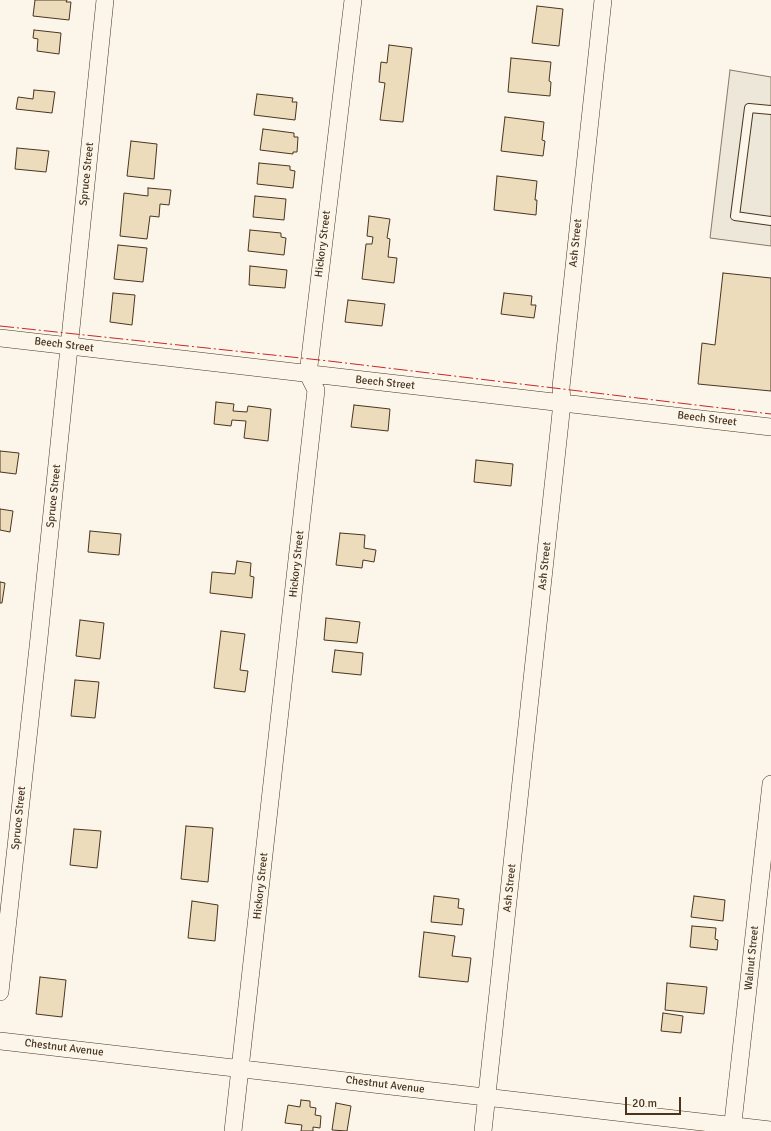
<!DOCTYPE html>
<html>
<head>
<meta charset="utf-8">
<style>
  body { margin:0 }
  #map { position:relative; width:771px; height:1131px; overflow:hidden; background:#fbf6e9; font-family:Signika,sans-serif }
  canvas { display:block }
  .scale { position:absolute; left:625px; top:1097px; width:56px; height:18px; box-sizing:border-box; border:2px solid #4a3520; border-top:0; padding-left:5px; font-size:12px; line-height:14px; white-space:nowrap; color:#4a3520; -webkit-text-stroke:3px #fbf6e9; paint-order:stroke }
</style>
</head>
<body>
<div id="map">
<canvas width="771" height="1131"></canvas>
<div class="scale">20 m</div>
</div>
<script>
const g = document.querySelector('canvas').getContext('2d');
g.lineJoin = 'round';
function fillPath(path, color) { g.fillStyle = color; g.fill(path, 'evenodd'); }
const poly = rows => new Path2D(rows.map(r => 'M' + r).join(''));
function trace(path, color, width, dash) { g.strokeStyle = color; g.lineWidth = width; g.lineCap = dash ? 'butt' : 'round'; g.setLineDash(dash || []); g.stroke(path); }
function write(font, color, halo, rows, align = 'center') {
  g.font = font + ' Signika,sans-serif'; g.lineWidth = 3; g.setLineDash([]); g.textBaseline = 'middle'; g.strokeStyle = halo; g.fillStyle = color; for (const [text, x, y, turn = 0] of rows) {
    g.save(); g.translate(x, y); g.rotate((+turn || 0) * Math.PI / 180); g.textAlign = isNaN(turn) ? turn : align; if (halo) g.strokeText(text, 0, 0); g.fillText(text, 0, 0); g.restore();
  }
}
const parking = poly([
  [730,70,771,77,771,246,710,238,730,70]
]);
fillPath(parking, '#ede7d9');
trace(parking, '#887966', 1);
const building = poly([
  [35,0,67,0,66,2,71,2,69,20,33,16,35,0],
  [537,6,563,9,559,46,532,43,537,6],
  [34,30,61,33,59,54,37,51,38,39,33,38,34,30],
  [389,45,412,48,403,122,380,120,385,83,379,82,381,62,387,63,389,45],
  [511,58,551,62,549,81,551,82,550,96,508,92,511,58],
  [34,90,55,92,52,113,16,109,18,97,33,99,34,90],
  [257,94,293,98,292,102,297,102,295,120,254,115,257,94],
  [505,117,544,122,542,140,545,141,543,156,501,151,505,117],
  [263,129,294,133,294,137,298,137,297,152,293,152,293,154,260,150,263,129],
  [131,141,157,144,154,179,127,176,131,141],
  [17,148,49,151,46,172,15,169,17,148],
  [259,163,290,166,290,170,295,171,293,188,257,184,259,163],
  [497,176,537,181,535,200,537,200,536,215,494,210,497,176],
  [148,188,171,190,169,205,160,204,159,217,150,216,147,239,120,236,124,193,148,196,148,188],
  [255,196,286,199,284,220,253,217,255,196],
  [369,216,390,219,387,238,390,239,388,257,397,258,394,283,362,279,366,244,372,244,373,237,367,236,369,216],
  [250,230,281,233,281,237,286,238,284,255,248,251,250,230],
  [118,245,147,248,143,282,114,279,118,245],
  [250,266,287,270,285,288,249,285,250,266],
  [723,273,771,278,771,391,698,384,702,343,715,345,723,273],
  [113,293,135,295,132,325,110,322,113,293],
  [504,293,532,296,531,305,536,305,534,318,501,314,504,293],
  [348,300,385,304,382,326,345,322,348,300],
  [216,402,234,404,233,411,247,412,248,406,271,409,268,441,244,438,246,421,232,420,231,426,214,424,216,402],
  [354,405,390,409,388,431,351,427,354,405],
  [0,451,19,453,16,474,0,472,0,451],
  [476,460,513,464,511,486,474,482,476,460],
  [0,509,13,511,10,532,0,530,0,509],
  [90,531,121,534,119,555,88,552,90,531],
  [340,533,365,535,364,548,376,550,374,562,363,560,362,568,336,565,340,533],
  [237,561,251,563,250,576,254,577,252,598,210,593,212,572,235,574,237,561],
  [0,582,5,583,2,603,0,603,0,582],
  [326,618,360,622,357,643,324,640,326,618],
  [80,620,104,623,100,659,76,656,80,620],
  [221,631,245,634,240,670,248,671,245,692,214,688,221,631],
  [335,650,363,653,361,675,332,672,335,650],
  [75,680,99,682,95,718,71,716,75,680],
  [186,826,213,828,208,882,181,879,186,826],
  [74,829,101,831,97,868,70,865,74,829],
  [434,896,459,899,458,908,464,909,462,925,431,922,434,896],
  [694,896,725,900,723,921,691,917,694,896],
  [192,901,218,905,215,941,188,938,192,901],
  [692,926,716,928,715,939,718,940,717,950,690,947,692,926],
  [424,932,455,936,452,956,471,958,468,982,419,977,424,932],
  [40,977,66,980,62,1017,36,1014,40,977],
  [667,983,707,987,704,1014,665,1010,667,983],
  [663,1013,683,1016,681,1033,661,1031,663,1013],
  [301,1100,310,1101,310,1107,316,1108,315,1115,321,1116,320,1128,313,1127,313,1131,301,1131,302,1125,285,1123,288,1105,300,1107,301,1100],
  [336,1103,351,1106,347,1131,332,1130,336,1103]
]);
fillPath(building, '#ecdcbc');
trace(building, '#4a3520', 1);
const service = poly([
  [771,110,749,108,735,216,771,221]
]);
const minor = poly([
  [0,338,771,427],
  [0,992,39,638,105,0],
  [0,1041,771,1130],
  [233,1131,316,390,308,374,353,0],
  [483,1131,560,422,562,402,561,387,603,0],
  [732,1131,771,784]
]);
trace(service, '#4a3520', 10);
trace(minor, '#4a3520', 18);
trace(service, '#fbf6e9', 8);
trace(minor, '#fbf6e9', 17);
trace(poly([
  [0,326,329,361,771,414]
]), '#c62828', 1, [14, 3, 2, 3]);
write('11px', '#4a3520', '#fbf6e9', [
  ["Spruce Street",87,174,-84],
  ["Ash Street",576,243,-84],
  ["Hickory Street",323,244,-83],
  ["Beech Street",64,345,7],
  ["Beech Street",385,383,6],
  ["Beech Street",707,419,7],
  ["Spruce Street",54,496,-84],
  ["Hickory Street",297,564,-84],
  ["Ash Street",545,566,-84],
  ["Spruce Street",19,818,-84],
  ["Hickory Street",261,886,-84],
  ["Ash Street",510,888,-84],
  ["Walnut Street",752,958,-84],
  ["Chestnut Avenue",64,1048,7],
  ["Chestnut Avenue",385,1085,7]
]);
</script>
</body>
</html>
